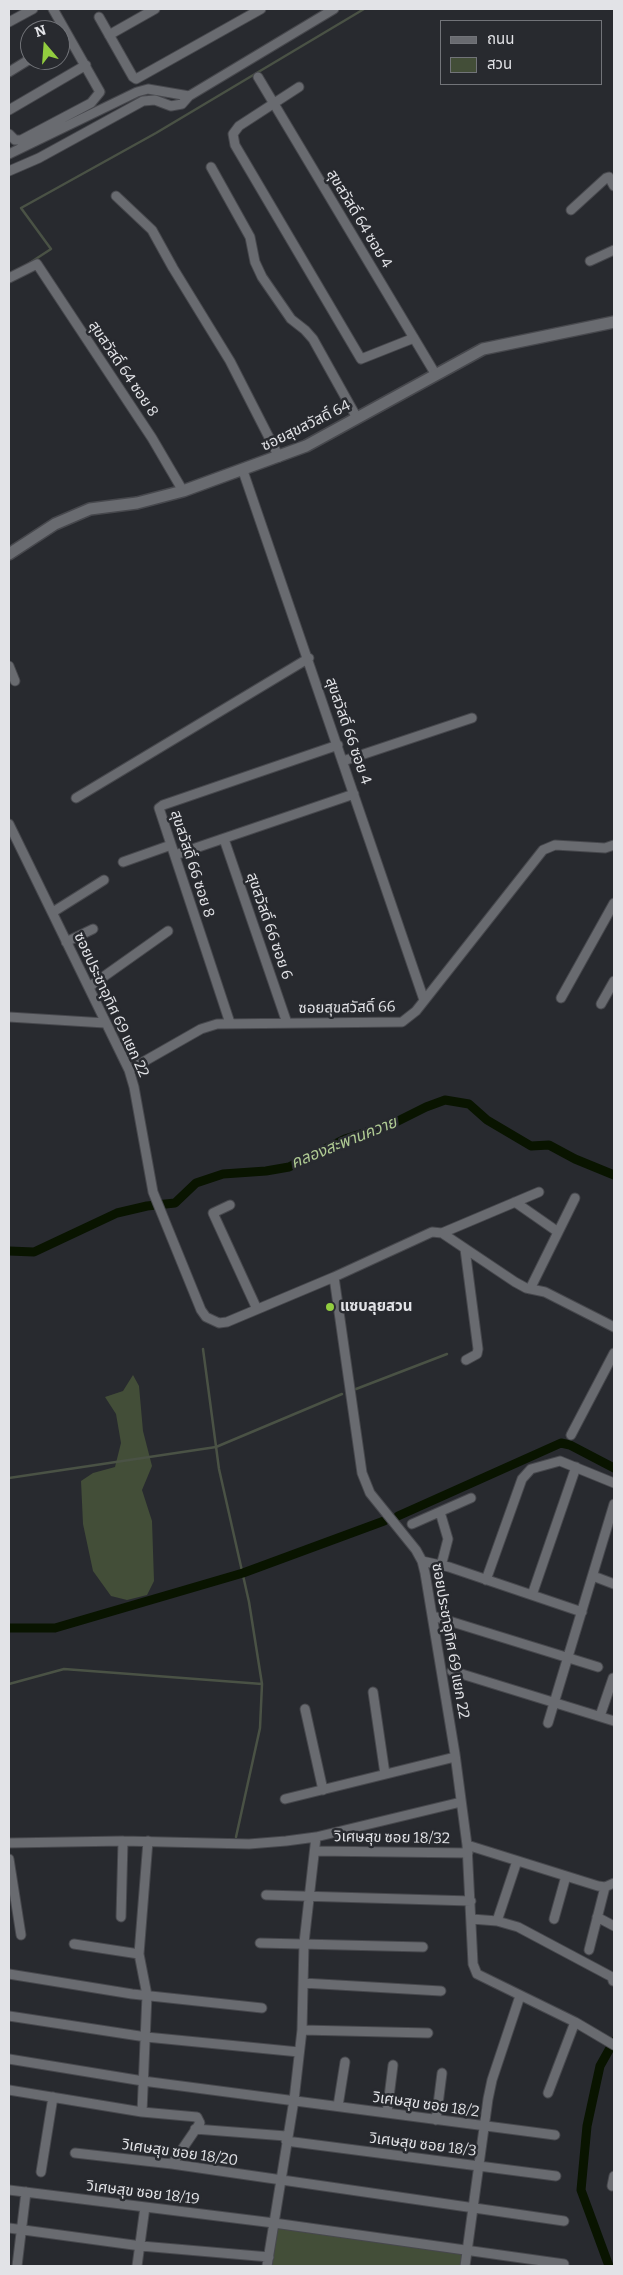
<!DOCTYPE html>
<html>
<head>
<meta charset="utf-8">
<style>
  body { margin:0 }
  #map { position:relative; width:623px; height:2275px; overflow:hidden; background:#282a2f; font-family:Bitter,"Noto Sans Thai",serif }
  canvas { display:block }
  .frame { position:absolute; inset:0; border:10px solid #e2e3e7; pointer-events:none }
  .legend { position:absolute; left:440px; top:20px; width:162px; height:65px; box-sizing:border-box; background:#282a2f; border:1px solid #727479; margin:0; padding:6px 9px; list-style:none; font-size:15px; color:#e2e3e7 }
  .legend li { display:flex; align-items:center; gap:10px; height:25px }
  .legend b { width:25px; border:1px solid #727479 }
  .north { position:absolute; left:20px; top:20px; width:50px; height:50px; box-sizing:border-box; background:#282a2f; border:1px solid #727479; border-radius:50%; rotate:342deg; font-size:14px; font-weight:700; line-height:20px; text-align:center; color:#e2e3e7 }
  .north::after { content:''; display:block; margin:auto; width:18px; height:22px; background:#92cd3f; clip-path:polygon(50% 0,100% 100%,50% 72%,0 100%) }
</style>
</head>
<body>
<div id="map">
<canvas width="623" height="2275"></canvas>
<div class="frame"></div>
<ul class="legend">
<li><b style="height:6px;background:#696b70"></b>ถนน</li>
<li><b style="height:14px;background:#434e38"></b>สวน</li>
</ul>
<div class="north">N</div>
</div>
<script>
const g = document.querySelector('canvas').getContext('2d');
g.lineJoin = 'round';
function fillPath(path, color) { g.fillStyle = color; g.fill(path, 'evenodd'); }
const poly = rows => new Path2D(rows.map(r => 'M' + r).join(''));
function trace(path, color, width, dash) { g.strokeStyle = color; g.lineWidth = width; g.lineCap = dash ? 'butt' : 'round'; g.setLineDash(dash || []); g.stroke(path); }
function write(font, color, halo, rows, align = 'center') {
  g.font = font + ' Bitter,"Noto Sans Thai",serif'; g.lineWidth = 5; g.setLineDash([]); g.textBaseline = 'middle'; g.strokeStyle = halo; g.fillStyle = color; for (const [text, x, y, turn = 0] of rows) {
    g.save(); g.translate(x, y); g.rotate((+turn || 0) * Math.PI / 180); g.textAlign = isNaN(turn) ? turn : align; if (halo) g.strokeText(text, 0, 0); g.fillText(text, 0, 0); g.restore();
  }
}
fillPath(poly([
  [133,1375,139,1386,143,1431,152,1466,142,1490,152,1521,154,1581,147,1595,127,1600,111,1596,93,1571,83,1524,81,1481,93,1473,115,1467,121,1443,116,1414,105,1397,123,1391],
  [274,2223,466,2249,465,2266,268,2266]
]), '#434e38');
trace(poly([
  [28,264,51,249,21,208,156,133,364,9],
  [203,1349,219,1469,249,1602,262,1684,260,1728,236,1837],
  [356,1389,447,1354],
  [9,1478,216,1447,342,1394],
  [9,1684,64,1669,262,1684]
]), '#4a5245', 2.5);
trace(poly([
  [9,1251,34,1252,117,1213,147,1206,175,1203,196,1183,223,1174,266,1171,289,1167,345,1139,392,1124,426,1107,445,1100,469,1104,487,1120,531,1146,549,1145,575,1159,614,1175],
  [398,1516,561,1443,570,1445,614,1468],
  [9,1628,55,1628,243,1573,384,1521],
  [609,2266,581,2190,587,2126,600,2066,614,2041]
]), '#091400', 9);
const minor = poly([
  [99,17,133,77,136,79,261,9],
  [9,22,33,9],
  [109,35,155,9],
  [9,72,30,59],
  [258,77,436,375],
  [299,87,239,126,233,134,235,145,361,359,414,338],
  [9,110,86,65],
  [9,134,15,140,21,140,91,103,100,92,53,9],
  [9,154,137,92,148,89,189,96],
  [211,167,250,237,255,262,262,277,291,319,305,330,313,339,357,418],
  [9,171,39,158,143,101,155,100,171,106,182,104,189,96,334,9],
  [116,196,152,230,173,268,230,361,279,457],
  [571,210,606,178,609,177,614,186],
  [590,261,614,250],
  [9,278,37,264,152,438,183,491],
  [243,471,424,1000],
  [9,666,15,681],
  [343,761,472,718],
  [76,798,309,658],
  [9,824,129,1070,134,1087,153,1192,201,1310,206,1317,219,1323,227,1322,334,1277,362,1473,370,1493,416,1550,422,1561,425,1573,455,1754,467,1845,473,1964,477,1974,575,2022,614,2045],
  [224,839,287,1023],
  [175,855,354,794],
  [123,862,171,845],
  [53,912,104,880],
  [66,942,93,929],
  [89,987,168,931],
  [561,998,614,903],
  [601,1004,614,981],
  [9,1017,105,1023],
  [230,1023,159,808,163,805,338,745],
  [129,1070,201,1029,217,1024,402,1022,416,1011,543,850,555,845,605,848,614,845],
  [515,1202,558,1232],
  [230,1205,213,1213,257,1309],
  [442,1233,539,1192],
  [465,1249,478,1349,477,1354,466,1360],
  [334,1277,432,1232,442,1233,515,1282,526,1288,545,1292,614,1327],
  [530,1289,575,1198],
  [571,1435,614,1353],
  [440,1512,448,1539,441,1566],
  [412,1524,471,1498],
  [422,1561,449,1567,582,1612],
  [593,1576,614,1584],
  [486,1580,522,1479,531,1469,560,1461,614,1483],
  [532,1595,576,1467],
  [433,1616,598,1667],
  [452,1671,614,1721],
  [373,1692,385,1774],
  [305,1709,323,1790],
  [600,1716,613,1678],
  [548,1723,614,1504],
  [285,1799,455,1757],
  [9,1843,123,1841,249,1844,286,1841,316,1837,461,1802],
  [467,1845,598,1886,605,1887,614,1883],
  [315,1851,468,1853],
  [9,1859,21,1935],
  [266,1895,471,1901],
  [121,1917,123,1841],
  [597,1917,614,1926],
  [472,1919,497,1921,518,1927,612,1977,613,1981],
  [554,1919,566,1876],
  [497,1921,517,1861],
  [260,1943,423,1947],
  [74,1944,139,1954],
  [589,1950,605,1887],
  [9,1974,132,1994,262,2008],
  [303,1983,441,1991],
  [9,2016,146,2037,299,2052],
  [302,2030,428,2033],
  [9,2059,143,2081,555,2135],
  [9,2090,142,2112,197,2117,200,2123,172,2164],
  [548,2093,575,2022],
  [338,2106,345,2062],
  [142,2112,147,1995,139,1954,148,1841],
  [387,2113,393,2065],
  [436,2120,442,2073],
  [195,2129,286,2136],
  [286,2141,556,2176],
  [75,2153,172,2164,564,2221],
  [41,2172,53,2097],
  [612,2186,614,2176],
  [9,2190,274,2223,564,2264],
  [9,2228,141,2246,269,2257],
  [17,2266,26,2192],
  [137,2266,145,2207],
  [267,2266,294,2100,302,2030,304,1943,316,1837],
  [465,2266,488,2099,492,2080,520,1996]
]);
const tertiary = poly([
  [9,554,55,524,90,509,137,503,183,491,306,446,483,349,614,322]
]);
trace(minor, '#47484d', 11);
trace(tertiary, '#47484d', 14);
trace(minor, '#696b70', 9);
trace(tertiary, '#696b70', 11);
for (const [x, y, r, color] of [
  [330,1307,5,"#92cd3f"]
]) { const dot = new Path2D(); dot.arc(x, y, r, 0, 2 * Math.PI); g.fillStyle = color; g.fill(dot); trace(dot, '#282a2f', 2); }
write('15px', '#e2e3e7', '#282a2f', [
  ["สุขสวัสดิ์ 64 ซอย 4",359,219,59],
  ["สุขสวัสดิ์ 64 ซอย 8",123,369,56],
  ["ซอยสุขสวัสดิ์ 64",306,426,-26],
  ["สุขสวัสดิ์ 66 ซอย 4",348,731,71],
  ["สุขสวัสดิ์ 66 ซอย 8",192,864,72],
  ["สุขสวัสดิ์ 66 ซอย 6",269,926,71],
  ["ซอยประชาอุทิศ 69 แยก 22",111,1005,65],
  ["ซอยสุขสวัสดิ์ 66",347,1008,-1],
  ["ซอยประชาอุทิศ 69 แยก 22",450,1641,80],
  ["วิเศษสุข ซอย 18/32",392,1838,1],
  ["วิเศษสุข ซอย 18/2",426,2105,8],
  ["วิเศษสุข ซอย 18/3",423,2145,7],
  ["วิเศษสุข ซอย 18/20",180,2153,8],
  ["วิเศษสุข ซอย 18/19",143,2193,7]
]);
write('bold 15px', '#e2e3e7', '#282a2f', [
  ["แซบลุยสวน",340,1307]
], 'left');
write('italic 16px', '#b0cb94', '#282a2f', [
  ["คลองสะพานควาย",344,1143,-22]
]);
</script>
</body>
</html>
